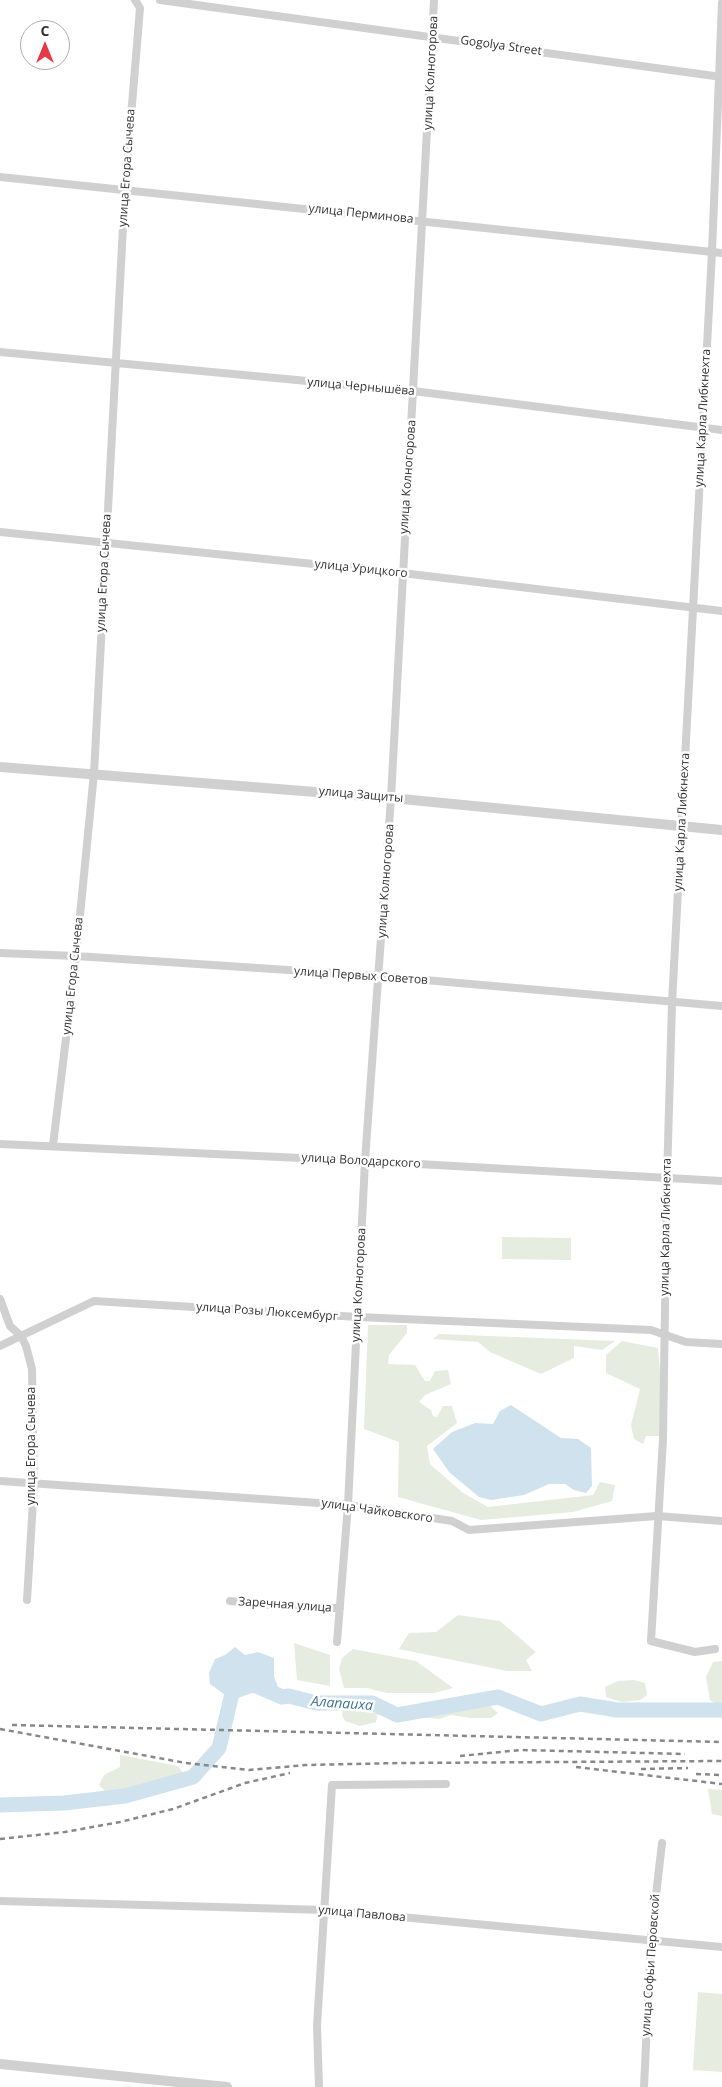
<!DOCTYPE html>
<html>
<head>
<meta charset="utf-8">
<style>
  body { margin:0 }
  #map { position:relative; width:722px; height:2087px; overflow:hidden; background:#fff; font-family:"Open Sans",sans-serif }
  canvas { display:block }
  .north { position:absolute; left:20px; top:20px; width:50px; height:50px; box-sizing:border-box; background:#fff; border:1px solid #adadad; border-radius:50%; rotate:0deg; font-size:14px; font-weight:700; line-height:20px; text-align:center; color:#333 }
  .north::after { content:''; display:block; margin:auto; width:18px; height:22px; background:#e63946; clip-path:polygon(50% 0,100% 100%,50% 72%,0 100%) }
</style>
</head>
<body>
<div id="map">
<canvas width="722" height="2087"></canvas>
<div class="north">С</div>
</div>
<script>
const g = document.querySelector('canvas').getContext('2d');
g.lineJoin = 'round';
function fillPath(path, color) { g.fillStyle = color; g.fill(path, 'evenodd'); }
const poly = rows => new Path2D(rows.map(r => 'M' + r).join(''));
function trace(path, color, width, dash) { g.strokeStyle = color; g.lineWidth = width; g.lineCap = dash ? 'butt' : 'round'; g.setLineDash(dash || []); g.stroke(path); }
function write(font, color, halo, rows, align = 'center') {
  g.font = font + ' "Open Sans",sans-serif'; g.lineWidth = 5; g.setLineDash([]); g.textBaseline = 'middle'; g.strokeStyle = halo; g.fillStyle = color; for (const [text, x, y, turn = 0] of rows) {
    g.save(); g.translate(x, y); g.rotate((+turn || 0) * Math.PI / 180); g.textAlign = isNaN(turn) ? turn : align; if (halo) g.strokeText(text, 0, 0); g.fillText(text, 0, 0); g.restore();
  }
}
fillPath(poly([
  [502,1237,571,1238,571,1260,502,1259],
  [368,1325,407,1325,407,1333,389,1355,388,1364,415,1365,425,1381,430,1381,435,1371,448,1370,451,1384,425,1395,419,1402,431,1410,433,1416,437,1417,443,1406,452,1406,457,1423,427,1446,430,1464,463,1493,488,1507,593,1495,600,1482,615,1485,612,1501,573,1512,481,1520,398,1497,399,1442,364,1429],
  [439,1334,615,1341,602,1350,574,1346,574,1358,541,1374,490,1352,478,1342,433,1339],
  [622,1341,658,1348,661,1382,659,1436,646,1436,643,1444,634,1439,631,1425,640,1389,606,1373,606,1355],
  [458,1615,500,1621,536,1652,526,1660,532,1671,507,1671,399,1649,409,1633,436,1632],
  [294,1643,330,1655,330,1686,297,1680],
  [353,1649,416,1661,453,1688,434,1693,387,1693,367,1688,344,1688,339,1669,342,1658],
  [722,1661,722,1706,719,1706,710,1700,706,1677,713,1662],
  [634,1680,645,1683,647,1695,640,1700,622,1702,606,1697,605,1687,618,1681],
  [480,1697,498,1713,491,1718,470,1718,451,1715,440,1719,417,1717,419,1706,468,1701],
  [348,1702,354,1704,364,1712,378,1713,376,1722,360,1726,345,1721,342,1715,344,1704],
  [120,1755,178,1766,184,1774,145,1787,106,1792,99,1785,104,1775,120,1767],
  [708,1789,722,1790,722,1816,712,1814],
  [698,1992,722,1994,722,2072,693,2070]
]), '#e6ecdf');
fillPath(poly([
  [511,1405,561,1438,578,1439,591,1448,592,1486,586,1493,574,1490,565,1484,549,1484,524,1495,491,1500,479,1497,449,1472,433,1449,452,1432,475,1423,493,1424,500,1411],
  [235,1647,245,1655,258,1652,274,1658,274,1677,282,1697,274,1693,252,1693,235,1699,225,1695,210,1684,209,1673,215,1659,225,1655]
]), '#cfe2ee');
trace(poly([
  [0,1805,64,1803,125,1796,193,1777,219,1748,236,1677,282,1697,289,1696,316,1703,372,1703,397,1715,498,1697,541,1714,580,1704,617,1710,722,1710]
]), '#cfe2ee', 15);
trace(poly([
  [160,0,722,77],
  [0,177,722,253],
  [0,352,413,391,722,430],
  [0,532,402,573,722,611],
  [0,953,76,956,379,976,722,1006],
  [0,1144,365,1161,722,1181],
  [53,1145,76,956,94,773,125,189,140,8,135,0],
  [0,1299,10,1326,21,1336,26,1346,32,1369,34,1485,27,1600],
  [0,1346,94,1301,358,1317,651,1330,686,1342,722,1344],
  [0,1481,348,1505,452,1521,469,1530,657,1516,722,1521],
  [230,1601,303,1608,340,1608],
  [337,1642,348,1505,365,1161,391,798,434,0],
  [715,1649,695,1652,651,1641,663,1439,667,1179,672,1003,712,252,722,3],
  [0,1901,326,1910,722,1947],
  [319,2087,317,2026,332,1785,446,1784],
  [644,2087,651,1939,662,1843]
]), '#d0d0d0', 8);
trace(poly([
  [0,767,391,798,722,830],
  [0,2064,227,2087]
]), '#d0d0d0', 10);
trace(poly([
  [12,1725,722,1742],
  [0,1729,186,1763,249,1770,306,1765,400,1763,722,1761],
  [460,1756,521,1750,685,1754],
  [576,1767,722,1784],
  [641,1769,688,1768],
  [696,1774,722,1775],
  [0,1839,65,1832,120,1822,173,1809,245,1783,290,1773]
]), '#888', 2.5, [5, 4]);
write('12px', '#333', '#fff', [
  ["Gogolya Street",501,46,8],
  ["улица Колногорова",431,73,-87],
  ["улица Егора Сычева",127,168,-86],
  ["улица Перминова",361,214,6],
  ["улица Чернышёва",361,387,5],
  ["улица Карла Либкнехта",703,418,-87],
  ["улица Колногорова",408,477,-86],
  ["улица Урицкого",361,569,6],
  ["улица Егора Сычева",104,573,-87],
  ["улица Защиты",361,795,5],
  ["улица Карла Либкнехта",682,822,-87],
  ["улица Колногорова",386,881,-86],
  ["улица Егора Сычева",73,976,-84],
  ["улица Первых Советов",361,976,4],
  ["улица Володарского",361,1161,3],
  ["улица Карла Либкнехта",666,1227,-89],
  ["улица Колногорова",359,1285,-87],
  ["улица Розы Люксембург",267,1312,4],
  ["улица Егора Сычева",32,1446,-90],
  ["улица Чайковского",377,1511,8],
  ["Заречная улица",285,1605,4],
  ["улица Павлова",362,1914,5],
  ["улица Софьи Перовской",651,1965,-86]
]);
write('italic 14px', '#3f7597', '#fff', [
  ["Алапаиха",342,1704,4]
]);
</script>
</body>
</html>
